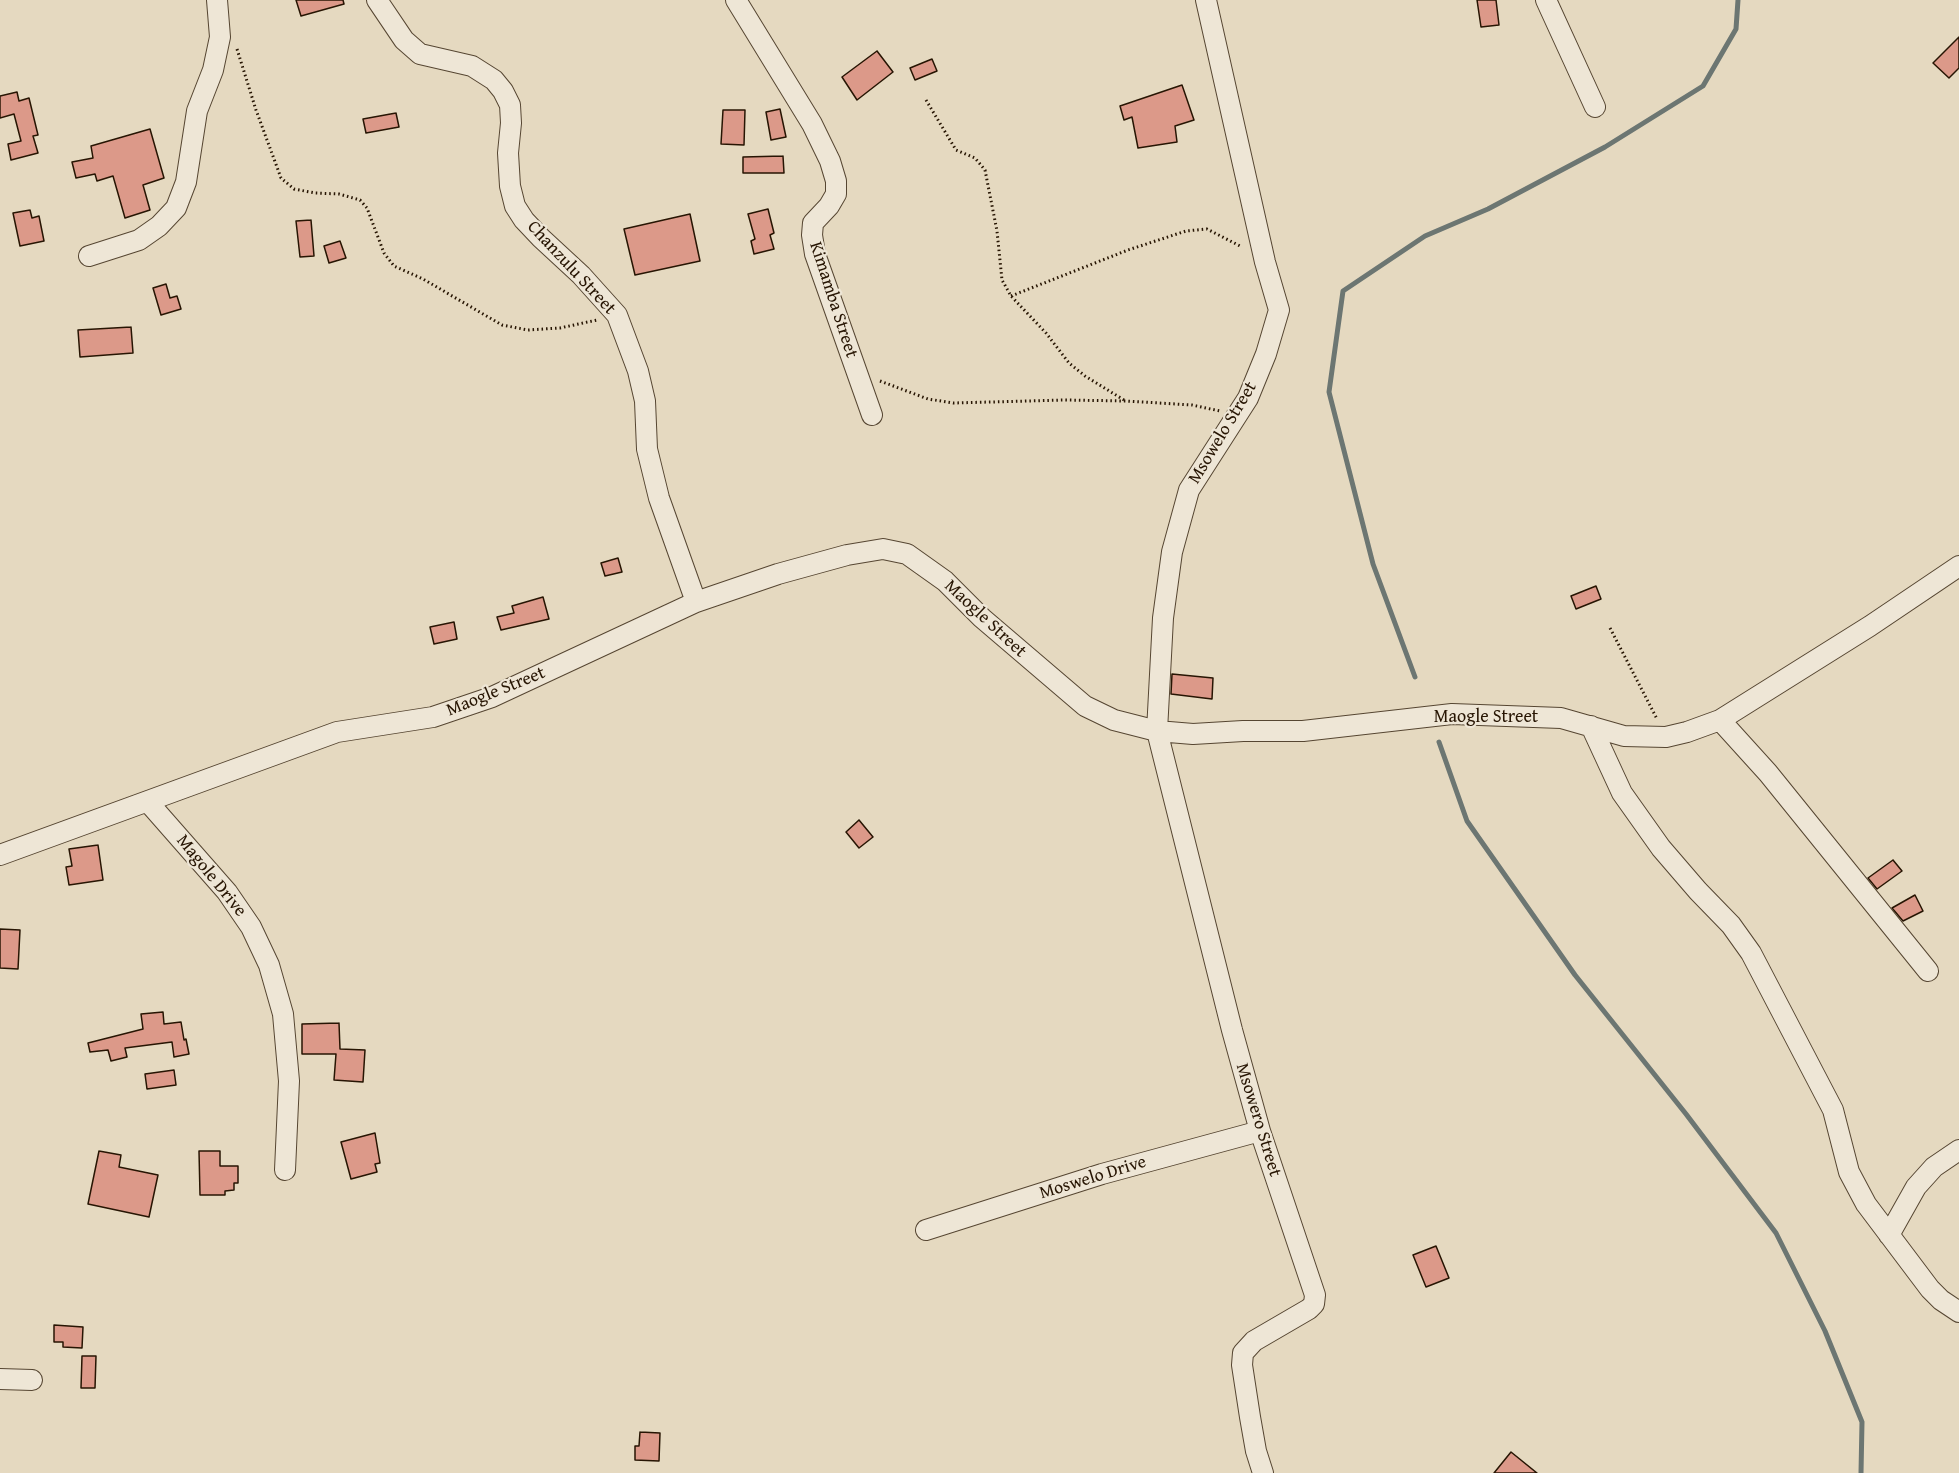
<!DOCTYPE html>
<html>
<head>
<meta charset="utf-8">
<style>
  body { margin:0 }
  canvas { display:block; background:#e5d9c0 }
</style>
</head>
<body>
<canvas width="1959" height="1473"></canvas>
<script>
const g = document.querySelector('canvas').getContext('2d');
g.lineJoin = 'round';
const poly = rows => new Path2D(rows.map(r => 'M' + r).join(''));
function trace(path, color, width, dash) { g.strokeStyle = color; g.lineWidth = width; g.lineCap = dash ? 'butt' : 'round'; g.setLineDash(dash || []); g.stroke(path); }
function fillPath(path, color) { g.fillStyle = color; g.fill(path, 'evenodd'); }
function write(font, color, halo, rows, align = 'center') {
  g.font = font + ' "Gentium Book Plus",serif'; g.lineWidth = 4.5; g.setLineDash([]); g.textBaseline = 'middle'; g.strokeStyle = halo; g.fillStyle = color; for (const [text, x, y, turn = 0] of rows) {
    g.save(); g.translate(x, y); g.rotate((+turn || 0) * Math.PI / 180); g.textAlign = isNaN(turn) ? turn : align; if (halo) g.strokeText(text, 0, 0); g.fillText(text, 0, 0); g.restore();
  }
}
trace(poly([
  [1415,677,1373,564,1329,392,1343,291,1425,236,1488,209,1605,147,1703,86,1736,29,1738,0],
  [1439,742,1467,821,1575,975,1686,1114,1776,1233,1825,1331,1862,1422,1861,1473]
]), '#6c7672', 5);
const building = poly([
  [296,0,343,0,344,4,301,16,296,0],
  [1477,0,1496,0,1499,25,1481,27,1477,0],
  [1959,37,1959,68,1949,78,1933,63,1959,37],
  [877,51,893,72,857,100,842,77,877,51],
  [932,59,937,71,915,80,910,68,932,59],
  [1182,85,1194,120,1175,126,1177,142,1138,148,1132,117,1124,120,1120,106,1182,85],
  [17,92,19,101,29,98,38,135,33,136,38,153,11,160,8,144,21,141,14,114,0,118,0,96,17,92],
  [780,109,786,137,771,140,766,112,780,109],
  [723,110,745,110,744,145,721,144,723,110],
  [396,113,399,127,366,133,363,119,396,113],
  [150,129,164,178,143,185,150,210,125,218,113,176,97,181,95,174,76,178,72,162,93,158,91,146,150,129],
  [783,156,784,173,743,173,743,157,783,156],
  [768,209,774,233,770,235,774,249,754,254,751,241,755,239,748,214,768,209],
  [30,210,32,218,39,216,44,241,20,246,13,213,30,210],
  [690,214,700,261,635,275,624,229,690,214],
  [311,220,314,256,300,257,296,221,311,220],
  [340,241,346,258,329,263,324,246,340,241],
  [166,284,170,298,177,296,181,309,161,315,153,288,166,284],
  [131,327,133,353,80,357,78,330,131,327],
  [618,558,622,572,605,576,601,563,618,558],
  [1596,586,1601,599,1576,609,1571,596,1596,586],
  [543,597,549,619,501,630,497,617,514,613,512,606,543,597],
  [454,622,457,639,434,644,430,627,454,622],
  [1172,674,1213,678,1212,699,1171,694,1172,674],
  [859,820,873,837,859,848,846,832,859,820],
  [98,845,103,880,69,885,66,867,72,866,69,849,98,845],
  [1893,860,1902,871,1877,889,1868,878,1893,860],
  [1915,895,1923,911,1903,921,1892,908,1915,895],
  [0,929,20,930,18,969,0,968,0,929],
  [163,1012,164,1024,181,1022,184,1040,186,1039,189,1054,174,1057,172,1042,125,1048,127,1057,111,1061,108,1050,90,1052,88,1043,143,1029,141,1014,163,1012],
  [339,1023,340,1049,365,1050,363,1082,334,1080,336,1054,302,1054,302,1024,339,1023],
  [174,1070,176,1085,147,1089,145,1074,174,1070],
  [375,1133,380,1163,375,1164,377,1172,351,1179,341,1142,375,1133],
  [99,1151,121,1155,119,1167,158,1175,149,1217,88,1204,99,1151],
  [199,1151,220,1151,220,1166,238,1166,238,1183,234,1183,234,1190,225,1191,225,1195,200,1195,199,1151],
  [1436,1246,1449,1278,1426,1287,1413,1255,1436,1246],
  [54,1325,83,1327,82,1348,63,1347,63,1342,54,1342,54,1325],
  [82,1356,96,1356,95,1388,81,1388,82,1356],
  [640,1432,660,1433,659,1461,635,1460,635,1446,639,1446,640,1432],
  [1511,1452,1537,1473,1494,1473,1511,1452]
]);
fillPath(building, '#dc9989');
trace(building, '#271503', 1.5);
const minor = poly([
  [377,0,404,40,420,54,472,66,494,80,503,91,510,105,511,123,508,153,510,186,515,206,524,220,541,238,581,275,617,315,638,371,645,401,647,449,659,498,696,602],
  [736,0,812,124,830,161,836,181,836,194,829,206,813,223,812,235,815,254,872,415],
  [1206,0,1265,262,1279,310,1266,354,1248,398,1189,490,1172,552,1163,618,1157,731,1232,1030,1260,1131,1315,1295,1314,1304,1309,1309,1254,1341,1243,1353,1242,1365,1250,1417,1256,1451,1263,1473],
  [1546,0,1595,107],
  [89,256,139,240,159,226,176,208,186,182,197,111,213,70,220,37,217,0],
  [1720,720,1768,773,1928,971],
  [1591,726,1622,793,1661,848,1698,891,1731,925,1751,953,1833,1110,1849,1172,1866,1204,1930,1289,1941,1300,1959,1312],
  [148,802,227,892,251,927,269,965,283,1014,289,1081,285,1170],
  [0,855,337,732,433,717,492,697,696,602,778,574,847,555,883,549,907,554,945,581,982,618,1085,706,1114,720,1157,731,1193,734,1243,731,1303,731,1452,714,1561,718,1624,736,1666,737,1687,732,1720,720,1870,626,1959,566],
  [926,1230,1102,1174,1260,1131],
  [1889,1235,1916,1187,1934,1167,1959,1150],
  [0,1379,32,1380]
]);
trace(minor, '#564632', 22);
trace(poly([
  [237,49,256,110,281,178,294,189,315,193,339,194,360,200,367,208,384,253,394,266,423,279,502,325,528,330,560,328,597,320],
  [926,100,956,150,975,158,985,170,997,231,1002,280,1011,296,1046,333,1069,363,1085,376,1124,400],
  [1011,296,1128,250,1186,231,1207,229,1242,247],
  [880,381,928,399,953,403,1065,400,1126,401,1192,405,1220,411],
  [1610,628,1657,719]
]), '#271503', 3, [1.5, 3]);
trace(minor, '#eee6d6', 20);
write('18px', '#271503', '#eee6d6', [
  ["Chanzulu Street",571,268,47],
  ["Kimamba Street",833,300,72],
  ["Msowelo Street",1223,433,-59],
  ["Maogle Street",985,619,43],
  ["Maogle Street",496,692,-22],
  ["Maogle Street",1486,717],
  ["Magole Drive",211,876,51],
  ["Msowero Street",1258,1120,73],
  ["Moswelo Drive",1093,1178,-17]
]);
</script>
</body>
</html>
